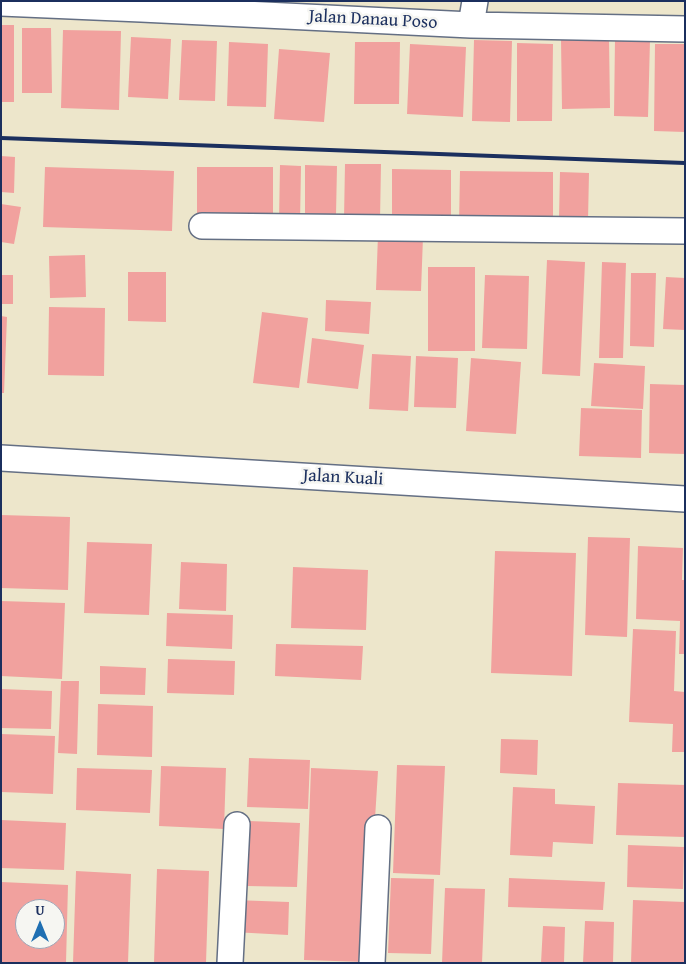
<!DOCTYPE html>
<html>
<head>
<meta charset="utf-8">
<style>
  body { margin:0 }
  #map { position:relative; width:686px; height:964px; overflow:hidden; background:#ede6cb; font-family:"Gentium Book Plus",serif }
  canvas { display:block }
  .frame { position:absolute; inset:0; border:2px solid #1b2f5e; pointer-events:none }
  .north { position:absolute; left:15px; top:899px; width:50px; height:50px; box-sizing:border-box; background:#f6f6f2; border:1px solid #9ea6b7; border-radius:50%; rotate:0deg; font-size:14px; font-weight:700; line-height:20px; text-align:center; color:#1b2f5e }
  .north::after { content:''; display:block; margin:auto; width:18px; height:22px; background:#1f6fb2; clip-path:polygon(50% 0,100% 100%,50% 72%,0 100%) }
</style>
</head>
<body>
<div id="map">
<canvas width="686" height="964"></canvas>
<div class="frame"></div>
<div class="north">U</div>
</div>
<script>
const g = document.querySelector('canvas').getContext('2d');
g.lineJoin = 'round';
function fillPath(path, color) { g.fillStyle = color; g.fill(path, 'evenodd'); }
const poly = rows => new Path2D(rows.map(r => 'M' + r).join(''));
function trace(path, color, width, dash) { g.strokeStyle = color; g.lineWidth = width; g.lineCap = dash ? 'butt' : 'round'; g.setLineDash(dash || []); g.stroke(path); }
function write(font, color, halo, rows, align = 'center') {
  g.font = font + ' "Gentium Book Plus",serif'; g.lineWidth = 5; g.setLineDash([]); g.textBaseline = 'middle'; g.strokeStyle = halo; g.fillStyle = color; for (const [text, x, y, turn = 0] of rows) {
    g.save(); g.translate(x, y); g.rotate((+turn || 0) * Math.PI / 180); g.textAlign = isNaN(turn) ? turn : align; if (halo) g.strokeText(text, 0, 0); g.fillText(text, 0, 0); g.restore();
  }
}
fillPath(poly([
  [1,25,14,25,14,102,1,102],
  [22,28,51,28,52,93,22,93],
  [63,30,121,31,119,110,61,108],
  [131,37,171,39,168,99,128,97],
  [609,38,610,108,562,109,561,39],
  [615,39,650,40,648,117,614,116],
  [182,40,217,41,215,101,179,100],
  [474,40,512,41,510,122,472,121],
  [229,42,268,44,266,107,227,106],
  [355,42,400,42,399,104,354,104],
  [517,43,553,44,552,121,517,121],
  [410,44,466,47,463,117,407,114],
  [655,44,685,44,685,132,654,131],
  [279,49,330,53,324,122,274,119],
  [1,156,15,157,14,193,1,192],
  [345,164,381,164,380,220,344,219],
  [280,165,301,166,300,222,279,222],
  [305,165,337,166,336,215,305,214],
  [45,167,174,171,172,231,43,227],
  [197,167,273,167,273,220,197,220],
  [392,169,451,170,451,222,392,221],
  [460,171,553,172,553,226,459,225],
  [560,172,589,173,588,220,559,219],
  [1,204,21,207,14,244,1,242],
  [378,235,423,237,421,291,376,290],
  [85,255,86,297,50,298,49,256],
  [547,260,585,262,580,376,542,374],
  [602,262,626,263,623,358,599,358],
  [428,267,475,267,475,351,428,351],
  [128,272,166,272,166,322,128,321],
  [631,273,656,273,654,347,630,346],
  [1,275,13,275,13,304,1,304],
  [485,275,529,276,527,349,482,348],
  [666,277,685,278,685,330,663,329],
  [326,300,371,302,369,334,325,331],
  [49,307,105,308,104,376,48,375],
  [262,312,308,318,299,388,253,383],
  [1,316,7,317,4,393,1,393],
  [312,338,364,345,358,389,307,383],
  [372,354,411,356,408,411,369,409],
  [416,356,458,358,456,408,414,407],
  [471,358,521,362,516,434,466,431],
  [594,363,645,366,643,409,591,406],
  [650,384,685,385,685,454,649,453],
  [581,408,642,410,641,458,579,456],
  [1,515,70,517,68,590,1,588],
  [588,537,630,538,627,637,585,635],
  [87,542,152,544,149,615,84,613],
  [638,546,683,548,682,580,685,580,685,654,679,654,680,621,636,619],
  [495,551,576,553,572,676,491,673],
  [181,562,227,564,226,611,179,609],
  [293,567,368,570,366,630,291,628],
  [1,601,65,603,62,679,1,676],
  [167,613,233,615,232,649,166,646],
  [633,629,676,631,674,691,685,692,685,752,672,752,673,724,629,722],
  [276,644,363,646,361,680,275,676],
  [168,659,235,661,234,695,167,693],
  [100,666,146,668,145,695,100,694],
  [61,681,79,681,77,754,58,753],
  [1,689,52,691,51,729,1,728],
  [98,704,153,706,152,757,97,755],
  [1,734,55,736,53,794,1,792],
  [501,739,538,740,537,775,500,773],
  [249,758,310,760,308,809,247,807],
  [397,765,445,766,440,875,393,873],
  [161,766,226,768,224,829,159,826],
  [77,768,152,770,150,813,76,810],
  [311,768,378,771,366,962,304,960],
  [618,783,685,785,685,837,616,835],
  [513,787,555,789,555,804,595,806,593,844,553,842,552,857,510,855],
  [1,820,66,823,64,870,1,868],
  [249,821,300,823,297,887,247,886],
  [628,845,684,847,683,889,627,887],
  [157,869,209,871,206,963,154,963],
  [76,871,131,874,128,963,73,963],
  [391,878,434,879,431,954,388,953],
  [509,878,605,882,603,910,508,907],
  [1,882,68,885,66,963,1,963],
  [25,909,55,909,55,939,25,939],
  [445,888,485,889,482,963,442,963],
  [234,900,289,902,288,935,233,932],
  [633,900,685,902,685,963,631,963],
  [585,921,614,922,613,963,583,963],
  [543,926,565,927,564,963,541,963]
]), '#f1a19e');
const street = poly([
  [1,3,141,9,471,25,685,29],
  [471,25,475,1],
  [202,226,685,231],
  [1,458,685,499],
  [230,963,237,825],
  [372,963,378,828]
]);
trace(street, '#646f84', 28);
trace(street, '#fff', 25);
trace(poly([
  [1,138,685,163]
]), '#1b2f5e', 4);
write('18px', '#1b2f5e', '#f6f6f2', [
  ["Jalan Danau Poso",373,20,3],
  ["Jalan Kuali",343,478,3]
]);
</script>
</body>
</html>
